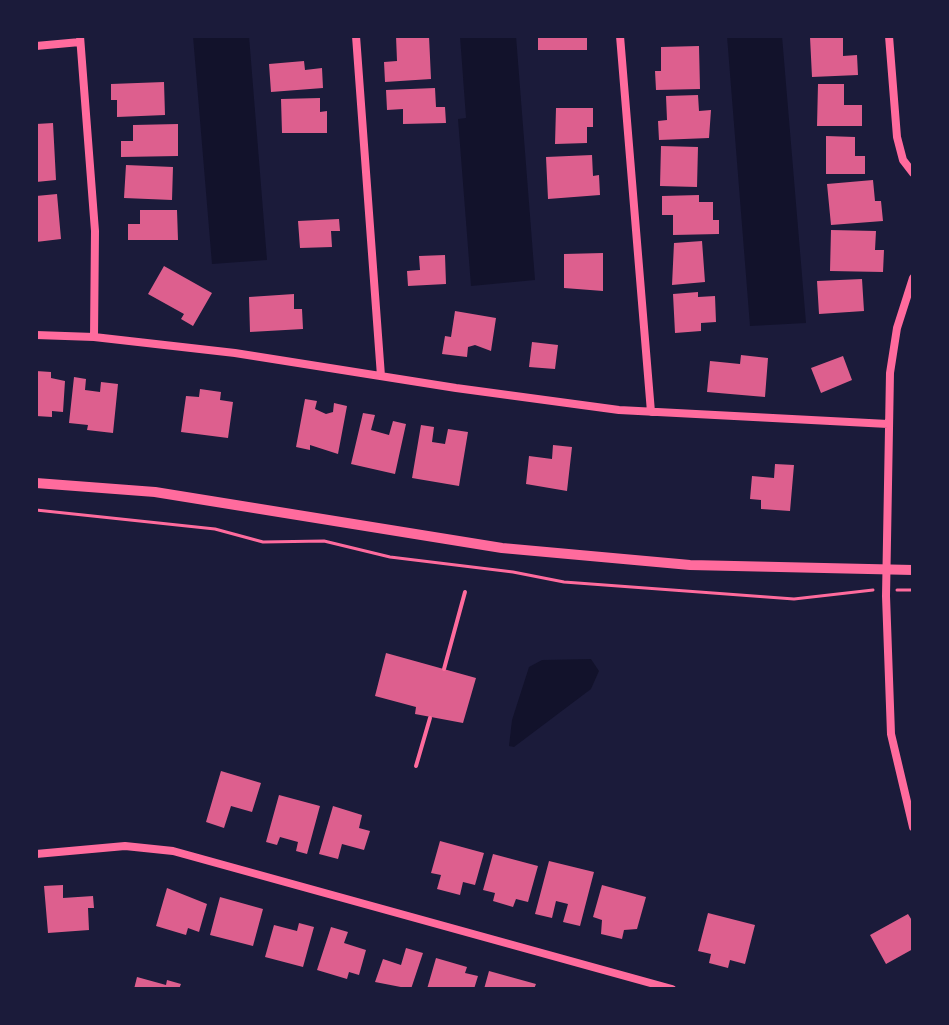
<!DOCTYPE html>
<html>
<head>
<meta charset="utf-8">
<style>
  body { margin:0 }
  #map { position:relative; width:949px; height:1025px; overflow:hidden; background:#1b1b3a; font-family:Karla,sans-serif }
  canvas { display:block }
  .frame { position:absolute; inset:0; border:38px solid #1b1b3a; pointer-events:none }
</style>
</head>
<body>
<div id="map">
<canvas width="949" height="1025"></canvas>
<div class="frame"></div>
</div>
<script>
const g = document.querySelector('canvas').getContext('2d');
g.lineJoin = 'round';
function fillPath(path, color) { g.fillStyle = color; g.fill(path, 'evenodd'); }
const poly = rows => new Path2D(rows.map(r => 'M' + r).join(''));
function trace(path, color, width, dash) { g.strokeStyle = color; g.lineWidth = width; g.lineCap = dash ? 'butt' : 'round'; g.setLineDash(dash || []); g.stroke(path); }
fillPath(poly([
  [193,36,249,36,267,260,212,264],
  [460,36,516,36,535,280,471,286,458,119,466,118],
  [727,36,782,36,806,323,750,326],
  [591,659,599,671,591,689,514,747,509,746,512,720,529,667,542,660]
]), '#12122b');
fillPath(poly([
  [396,36,429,36,431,79,385,82,384,62,397,61],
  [538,36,587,36,587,50,538,50],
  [821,36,843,36,843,56,857,55,858,75,812,77,810,37],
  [699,46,700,89,656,90,655,71,661,71,661,47],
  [304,61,305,70,322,68,323,88,271,92,269,64],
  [164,82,165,115,117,117,117,100,111,100,111,84],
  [818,84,844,84,844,105,862,105,862,126,817,126],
  [435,88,436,107,445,107,446,123,403,124,403,109,387,110,386,90],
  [698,95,699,111,711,110,709,138,659,140,658,121,667,120,666,96],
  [320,98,320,112,327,111,327,133,282,133,281,99],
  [556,108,593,108,593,127,587,127,587,143,555,144],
  [53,123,56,180,36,182,36,124],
  [178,124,178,156,121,157,121,141,133,141,133,125],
  [826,136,855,137,855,156,865,156,865,174,826,174],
  [661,146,698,147,697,187,660,186],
  [592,155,593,176,599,175,600,195,548,199,546,157],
  [126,165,173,167,172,200,124,198],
  [873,180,875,201,881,201,883,221,831,225,827,184],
  [57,194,61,239,36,242,36,196],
  [699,195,699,202,713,202,713,220,719,220,719,234,673,235,673,215,662,215,662,196],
  [140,210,177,210,178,240,128,240,128,224,140,224],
  [339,219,340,231,331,231,332,247,300,248,298,221],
  [831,230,876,231,875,250,884,250,883,272,830,271],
  [702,241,705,282,672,285,674,243],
  [603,253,603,291,564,288,564,254],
  [445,255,446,284,408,286,407,271,420,270,419,256],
  [164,266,212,293,193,326,181,319,184,314,148,294],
  [862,279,864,311,819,314,817,281],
  [698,292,698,297,715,296,716,322,701,323,701,331,675,333,673,294],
  [294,294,294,309,302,309,303,329,250,332,249,297],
  [455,311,496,318,491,351,475,345,468,347,467,357,442,354,445,336,451,337],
  [532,342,558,345,555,369,529,367],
  [741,355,768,358,765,397,707,392,710,361,740,364],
  [843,356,852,380,821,393,811,368],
  [36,371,51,372,51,378,65,381,63,412,52,411,52,417,36,416],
  [74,377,86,379,85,390,100,392,101,382,118,384,113,433,87,430,88,425,69,423],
  [200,389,221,392,220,400,233,402,228,438,181,432,186,396,199,397],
  [305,399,317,401,315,409,326,414,333,412,334,403,347,406,338,454,310,445,310,450,296,447],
  [363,413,375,415,371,430,389,435,393,421,406,424,395,474,351,464],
  [421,425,434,427,432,442,445,444,448,429,468,432,459,486,412,478],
  [553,445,572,447,567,491,526,484,529,456,552,459],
  [775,464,794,465,790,511,761,509,761,500,750,499,752,476,774,478],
  [386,653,476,678,463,723,415,714,416,707,375,696],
  [221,771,261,783,252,812,231,806,224,828,206,822],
  [279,795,320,806,307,854,296,851,298,842,280,837,277,845,266,842],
  [333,806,362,815,359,828,370,831,364,850,342,844,338,859,319,854],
  [440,841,484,853,475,885,463,882,460,895,437,889,441,875,431,873],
  [493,854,538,866,528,902,516,899,513,907,493,901,495,893,483,890],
  [549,861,594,872,580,926,563,922,568,904,556,901,552,918,535,914],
  [63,885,63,898,93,896,94,908,88,908,89,930,48,933,44,886],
  [602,885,646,897,637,929,624,930,622,939,601,934,602,920,593,917],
  [167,888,207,904,199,932,188,928,186,935,156,926],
  [220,897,263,909,253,946,210,935],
  [708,913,755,925,745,964,730,960,728,968,709,963,711,954,698,951],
  [908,914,913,922,913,949,886,964,870,935],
  [299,923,314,927,303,967,265,957,274,925,297,931],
  [331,927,348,932,344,943,366,950,359,975,349,972,347,979,317,970],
  [406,948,423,953,411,989,375,982,383,959,401,965],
  [436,958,467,967,465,973,478,976,474,989,427,989],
  [489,971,536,984,534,989,484,989],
  [137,977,166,985,167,980,181,984,179,989,134,989]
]), '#dd5f8e');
trace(poly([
  [36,510,215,529,263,542,324,541,390,557,513,572,564,582,794,599,873,590],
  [897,590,913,590]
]), '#ff6b9d', 3);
trace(poly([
  [444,669,465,592],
  [416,766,430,718]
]), '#ff6b9d', 4);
trace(poly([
  [80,36,95,231,94,337],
  [356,36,381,376],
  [620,36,651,412],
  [889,36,897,137,903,160,913,173],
  [36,46,80,42],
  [913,278,897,328,890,373,886,596,891,734,913,827],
  [36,335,94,337,235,353,456,388,619,410,888,424],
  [36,854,125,846,173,851,672,989]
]), '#ff6b9d', 8);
trace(poly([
  [36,483,155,492,502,548,690,565,913,570]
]), '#ff6b9d', 10);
</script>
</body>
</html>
